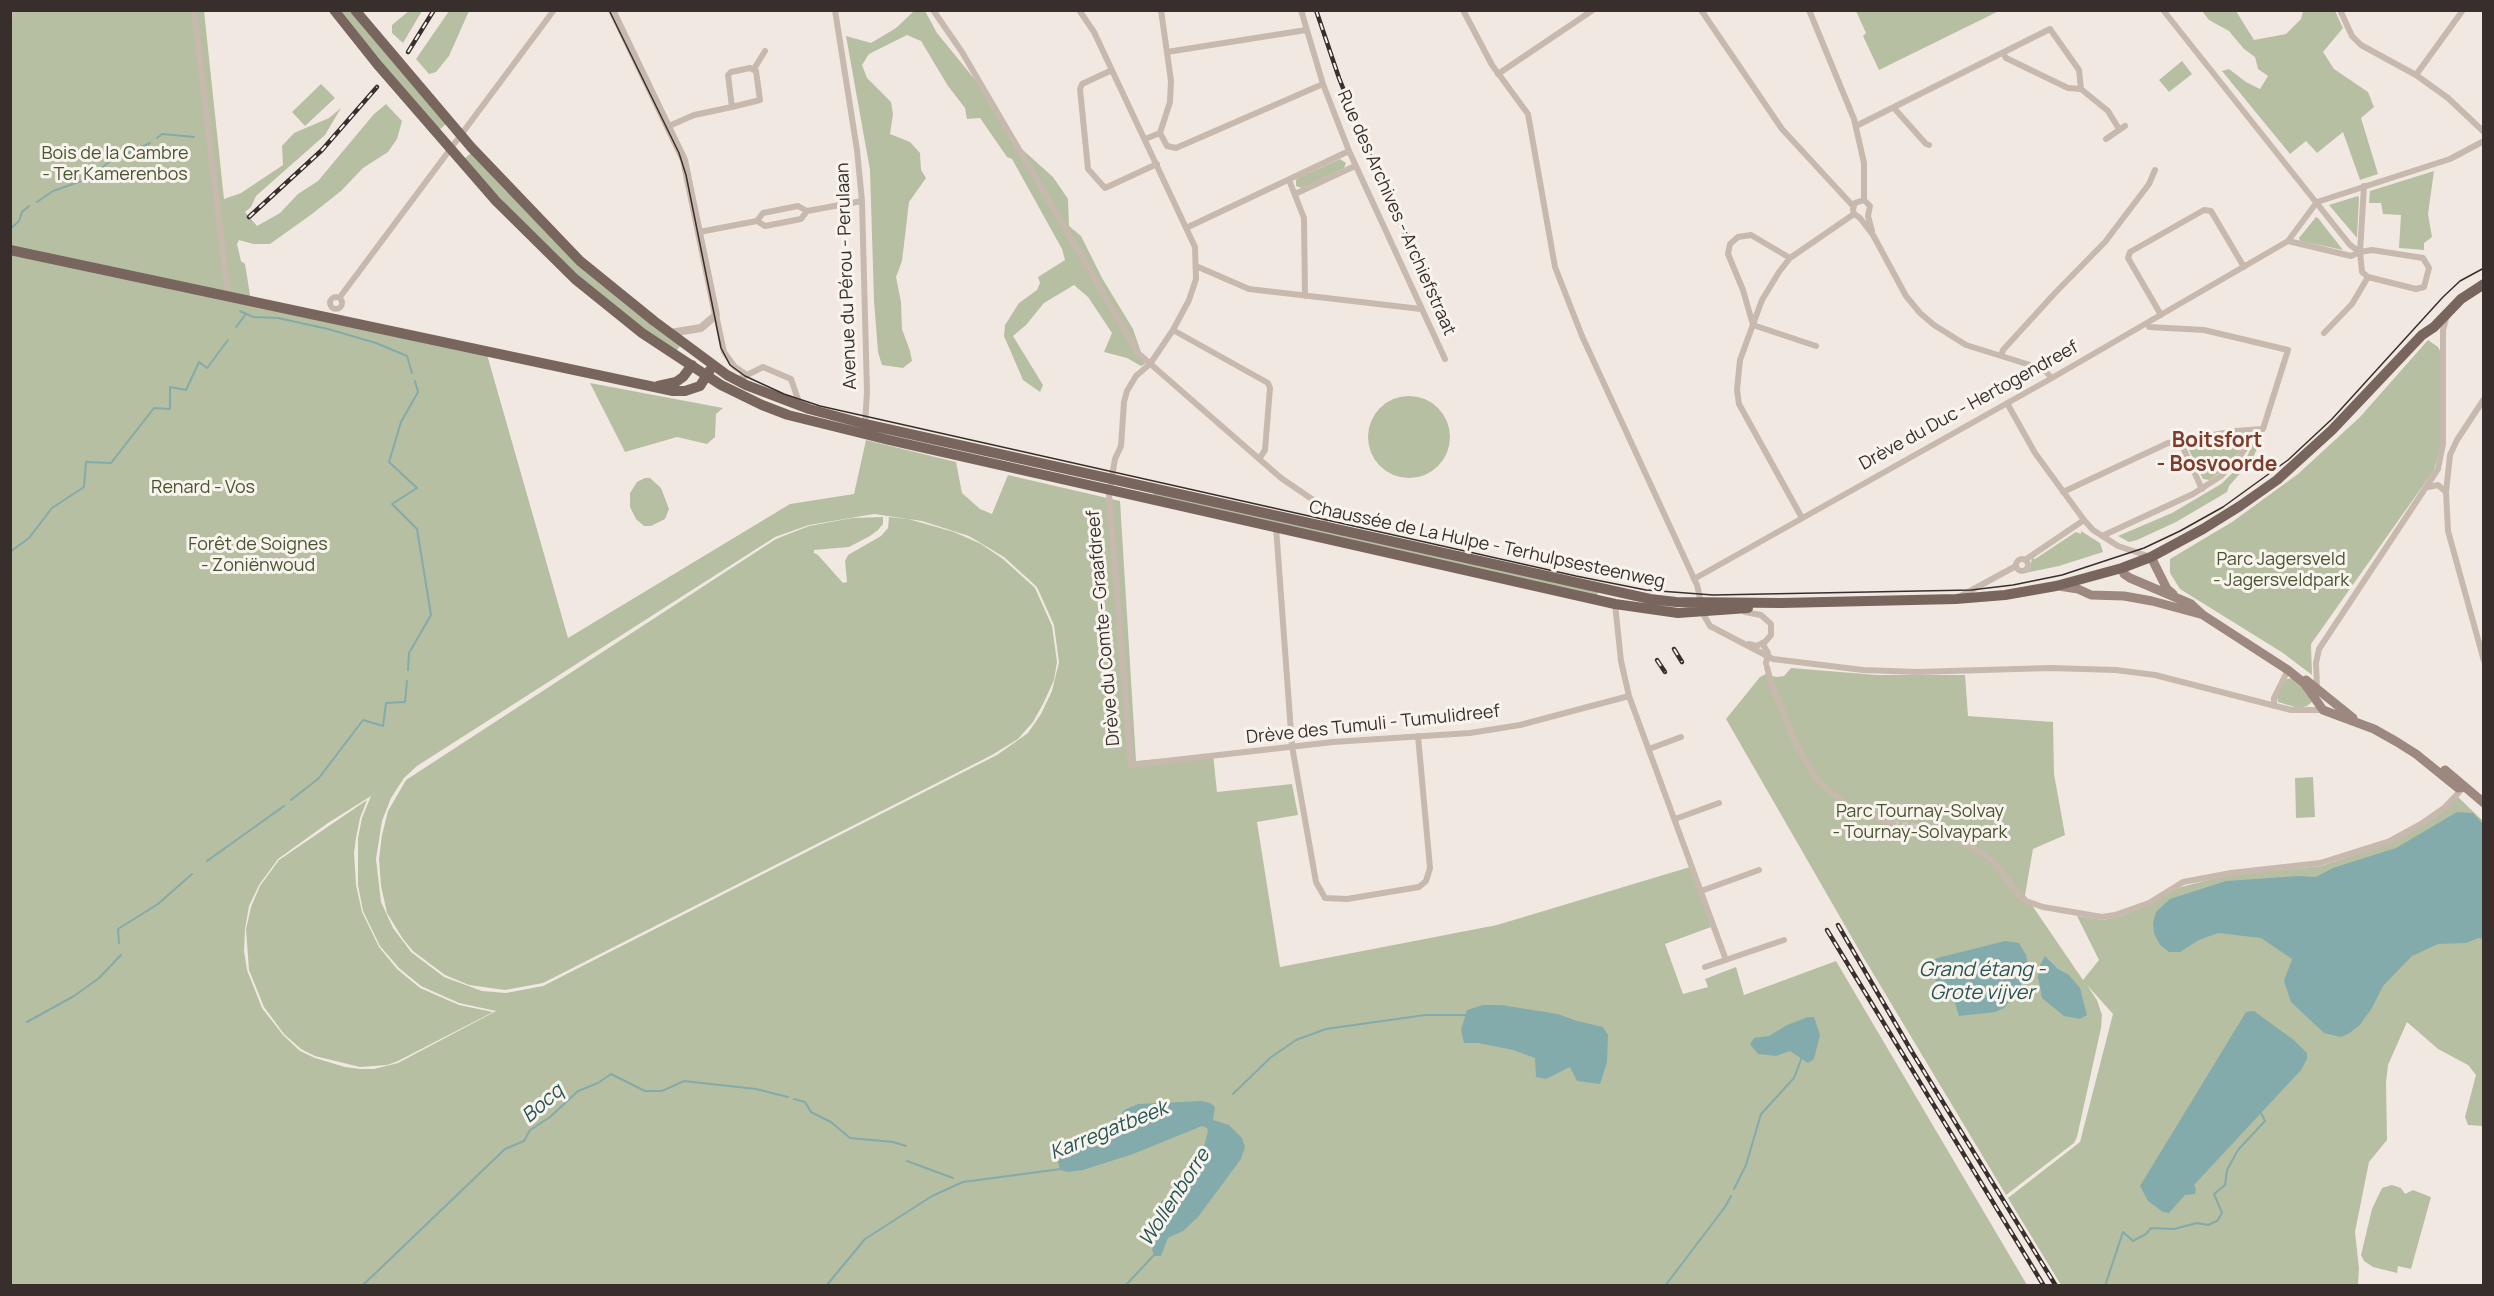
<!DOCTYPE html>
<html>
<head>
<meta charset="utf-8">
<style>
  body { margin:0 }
  #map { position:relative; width:2494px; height:1296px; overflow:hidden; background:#f1e9e1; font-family:Manrope,sans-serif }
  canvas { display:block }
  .frame { position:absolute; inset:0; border:12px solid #382f2c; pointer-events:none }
</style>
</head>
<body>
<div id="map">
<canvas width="2494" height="1296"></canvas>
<div class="frame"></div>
</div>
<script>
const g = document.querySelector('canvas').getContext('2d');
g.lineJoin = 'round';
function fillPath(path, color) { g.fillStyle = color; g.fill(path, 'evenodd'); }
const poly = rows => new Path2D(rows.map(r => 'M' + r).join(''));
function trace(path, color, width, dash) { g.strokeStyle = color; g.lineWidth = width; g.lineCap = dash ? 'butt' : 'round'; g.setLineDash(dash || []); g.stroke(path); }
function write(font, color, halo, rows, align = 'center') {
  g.font = font + ' Manrope,sans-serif'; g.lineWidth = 6; g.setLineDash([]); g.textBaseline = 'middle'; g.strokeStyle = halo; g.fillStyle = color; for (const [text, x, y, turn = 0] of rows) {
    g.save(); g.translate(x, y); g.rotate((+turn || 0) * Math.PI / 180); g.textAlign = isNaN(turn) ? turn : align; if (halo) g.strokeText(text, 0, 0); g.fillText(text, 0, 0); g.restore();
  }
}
fillPath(poly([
  [410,10,422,11,403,43,392,33,392,25],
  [10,11,204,11,224,199,241,193,283,165,282,146,294,133,329,118,341,108,325,135,256,196,251,207,245,212,257,226,280,213,298,194,318,181,374,114,386,104,402,121,397,139,388,152,363,168,341,191,312,214,270,244,253,244,239,240,237,244,241,261,245,264,251,301,486,351,568,638,790,504,854,494,866,440,956,462,962,493,980,509,992,514,1008,475,1120,501,1136,761,1213,754,1217,792,1292,784,1298,815,1257,822,1280,967,1497,925,1690,867,1711,927,1665,944,1683,994,1708,987,1705,979,1736,967,1744,995,1836,961,2027,1285,11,1285],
  [874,514,922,521,969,536,1004,557,1037,587,1054,625,1059,662,1052,691,1041,714,1028,733,997,755,543,986,506,993,482,991,444,977,411,952,393,928,381,902,376,859,382,821,391,798,404,778,417,766,775,537,809,525],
  [371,796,362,818,358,838,358,885,363,911,380,946,399,968,421,986,459,1003,496,1011,398,1063,374,1069,360,1069,345,1067,315,1058,300,1051,283,1035,262,1008,247,970,244,951,245,929,249,906,259,885,278,859,328,823],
  [338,11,351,11,446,124,438,131],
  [449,11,469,11,449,56,436,72,429,74,416,59],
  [914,11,925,11,937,33,981,87,1014,142,1053,177,1068,199,1069,226,1081,236,1102,278,1133,329,1145,364,1141,366,1127,358,1104,352,1112,333,1088,297,1074,285,1044,303,1026,325,1013,336,1043,385,1040,392,1023,380,1004,336,1005,325,1019,303,1037,290,1040,283,1038,277,1065,260,1062,249,1012,159,1007,157,980,118,967,119,965,108,948,86,921,41,907,35,869,54,862,65,867,78,891,102,893,114,890,134,910,142,920,153,921,170,926,178,909,202,902,261,896,277,901,302,902,329,910,351,912,361,903,368,882,365,878,352,874,301,870,170,846,36,871,43,896,28],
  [1856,11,1999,11,1879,70,1863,36,1866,33],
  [2202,11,2236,11,2254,40,2286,34,2301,19,2303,11,2335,11,2343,28,2323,52,2334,69,2368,92,2374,107,2361,118,2378,174,2360,180,2343,132,2317,153,2306,141,2290,154,2222,71,2229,69,2246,82,2260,89,2268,76,2258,69,2255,57,2244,49,2229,31,2209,20],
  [2182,61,2192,74,2169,92,2159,80],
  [321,84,335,98,305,126,292,112],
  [471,153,505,190,681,345,676,351,629,319,591,289,530,230,464,159],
  [1340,159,1346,163,1344,168,1302,188,1296,186,1296,180,1298,178],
  [2434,171,2428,214,2432,237,2424,243,2424,250,2399,248,2401,215,2383,214,2381,203,2369,203,2370,191],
  [2358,196,2359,198,2357,238,2329,205],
  [2316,217,2318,218,2343,250,2300,241,2299,238],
  [2428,340,2438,347,2444,358,2442,442,2434,470,2311,644,2312,675,2283,653,2180,589,2170,573,2170,559,2232,522,2298,474,2360,417],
  [590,383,723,408,716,414,715,437,707,444,677,437,625,452],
  '1368 437a41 41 0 1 1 82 0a41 41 0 1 1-82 0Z',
  [2257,435,2259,444,2252,460,2229,486,2227,492,2176,522,2137,540,2129,542,2118,536,2172,513,2221,484,2245,461],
  [2233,437,2241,441,2241,450,2221,472,2209,480,2203,479,2189,450,2190,446],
  [645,478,650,478,661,488,669,509,665,519,651,526,644,526,636,519,630,507,630,493,637,482],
  [1154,492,1598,592,1597,596,1153,495],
  [883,517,883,524,878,530,870,536,849,547,814,550,814,553,818,555,843,583,847,582,845,561,848,555,881,536,888,528,889,517,908,519,954,532,981,544,1003,559,1035,588,1052,626,1057,662,1054,680,1043,704,1033,722,1018,739,992,755,543,983,505,990,469,985,445,975,413,951,403,939,387,913,381,886,379,859,382,835,388,811,406,780,776,539,809,526,852,518],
  [2081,531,2100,543,2103,552,2059,566,2025,573,2030,569,2032,558,2035,559,2076,532,2081,534],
  [1791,668,1877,675,1965,675,1968,716,2053,722,2054,774,2065,835,2033,849,2025,895,2083,980,2099,960,2077,916,2103,920,2121,916,2146,906,2177,888,2228,875,2321,866,2387,844,2458,797,2483,821,2483,1126,2468,1125,2465,1117,2476,1075,2468,1065,2438,1049,2407,1022,2388,1065,2386,1083,2387,1140,2369,1162,2355,1232,2359,1269,2358,1285,2061,1285,2008,1198,2080,1142,2113,1014,2087,985,2097,1000,2102,1015,2101,1028,2077,1137,2074,1143,2006,1195,1859,950,1726,719,1760,677,1766,674,1776,677,1784,676],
  [2293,678,2299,682,2312,702,2307,706,2298,708,2278,702,2277,697,2284,683,2287,679],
  [2313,777,2315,817,2296,818,2295,778],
  [367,800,360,818,356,838,354,853,356,885,362,912,379,947,397,969,420,988,459,1005,493,1012,398,1061,387,1065,360,1067,315,1056,301,1049,284,1034,264,1007,249,970,246,929,251,907,260,886,279,860],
  [2392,1185,2401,1188,2405,1194,2413,1190,2431,1197,2411,1269,2398,1266,2397,1273,2373,1267,2364,1261,2361,1255,2372,1209,2382,1188]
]), '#b7bfa2');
fillPath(poly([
  [2457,812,2473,813,2483,824,2483,939,2479,938,2466,943,2438,944,2412,956,2383,986,2372,1008,2359,1026,2348,1034,2341,1037,2324,1033,2291,1002,2284,981,2292,959,2261,938,2218,933,2199,940,2180,952,2169,952,2160,945,2154,933,2153,923,2156,912,2170,899,2226,881,2299,876,2316,877,2333,868,2396,848],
  [2005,941,2019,943,2026,955,2028,964,2020,988,2004,1008,1995,1012,1959,1016,1954,1000,1929,973,1931,962,1937,958],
  [2045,956,2058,969,2069,975,2080,988,2087,1015,2080,1019,2064,1016,2042,998,2038,977,2040,965],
  [1483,1005,1501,1005,1558,1014,1577,1021,1603,1027,1608,1035,1607,1062,1600,1084,1577,1081,1570,1067,1546,1079,1536,1077,1535,1058,1513,1050,1478,1043,1464,1043,1461,1030,1467,1010],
  [2254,1011,2295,1041,2307,1053,2307,1059,2301,1070,2194,1185,2196,1189,2195,1194,2185,1195,2169,1213,2163,1212,2148,1201,2140,1186,2246,1012],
  [1808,1017,1814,1017,1820,1035,1814,1059,1808,1063,1790,1051,1776,1056,1758,1054,1750,1044,1754,1038,1769,1036,1787,1025],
  [1201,1101,1210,1103,1215,1107,1213,1120,1229,1125,1242,1138,1245,1147,1241,1159,1198,1217,1183,1231,1168,1238,1161,1256,1154,1256,1152,1249,1159,1233,1156,1223,1158,1213,1163,1207,1161,1202,1162,1200,1168,1201,1186,1187,1203,1166,1204,1147,1208,1131,1207,1128,1202,1126,1133,1154,1083,1170,1068,1172,1060,1170,1058,1162,1064,1154,1111,1123,1126,1109,1138,1104]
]), '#83abab');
trace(poly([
  [157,138,162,134,194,137],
  [37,202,53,191,90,178,110,161,150,143],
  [10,229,19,221,22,212,29,206],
  [240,311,253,317,278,318,328,329,376,343,407,356,412,373],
  [236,327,245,315],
  [10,552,29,538,52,508,84,487,86,462,111,463,154,408,170,409,170,387,186,390,199,362,207,368,228,340],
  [408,670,409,653,431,615,417,529,392,504,417,488,389,462,401,422,418,392,415,381],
  [291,800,319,778,363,720,383,726,386,703,405,702,407,681],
  [207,861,284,806],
  [119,943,118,929,158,904,192,874],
  [27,1022,74,996,99,978,121,955],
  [1233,1094,1270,1058,1296,1040,1326,1029,1425,1015,1468,1015],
  [794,1099,805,1102,811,1112,831,1122,850,1138,893,1142,906,1146],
  [907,1161,953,1178],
  [1734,1189,1746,1165,1761,1114,1794,1078,1802,1057],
  [197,1286,197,1285],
  [362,1286,505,1149,524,1141,530,1130,550,1117,578,1091,598,1083,611,1074,645,1091,662,1091,684,1081,756,1089,788,1097],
  [826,1286,865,1239,932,1196,963,1182,1061,1169],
  [1125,1286,1155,1254],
  [1665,1286,1725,1207,1731,1196],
  [2105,1286,2123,1232,2133,1241,2146,1234,2151,1228,2174,1229,2197,1223,2208,1225,2217,1221,2222,1213,2214,1194,2225,1185,2227,1170,2238,1150,2265,1121,2260,1111]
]), '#83abab', 2);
trace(poly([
  [1893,823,1932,829]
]), '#ccc4bd', 6, [6, 3]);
trace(poly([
  [194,10,228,296],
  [835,10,857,150,862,201,867,392,865,424],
  [933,10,962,52,1138,353,1281,478,1325,508,1325,528],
  [1079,10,1094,32,1195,247,1196,279,1189,300,1173,330,1150,364,1136,376,1127,391,1124,402,1121,446,1115,459,1109,495,1131,765,1333,742,1470,733,1520,725,1629,696],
  [1301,10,1323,84,1349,151,1445,359],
  [1463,10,1492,65,1528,114,1555,267,1582,336,1697,585,1701,602],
  [1701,10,1782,129,1853,206],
  [1809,10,1854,119,1864,163,1864,200],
  [2163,10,2350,245,2360,252],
  [2340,10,2352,36,2361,45,2416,75,2448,98,2484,132],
  [1167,52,1306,30],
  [2003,53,2006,58,2068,88,2081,89,2108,111,2119,129],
  [750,68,756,71,760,100,732,107,728,75,731,72,750,68],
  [754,69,765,51],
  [1112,70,1082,84,1080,89,1088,169,1105,188,1157,164],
  [1498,74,1593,10],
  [2416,75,2463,10],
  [1894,108,1926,144,1929,145],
  [669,126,694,115,732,107],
  [1856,126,2050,29,2079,70,2081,89],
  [1160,133,1167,146,1176,148,1323,84],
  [1145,139,1160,133,1170,102,1171,81,1161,10],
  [2106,139,2125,126],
  [1289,180,1304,218,1305,296],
  [1295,194,1355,166],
  [1864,200,1855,203,1853,209,1854,214,1860,218,1873,235,1906,296,1920,313,1934,325,1966,345,2043,369,2052,378],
  [1864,200,1870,206,1868,216],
  [2317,202,2450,159,2484,141],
  [1868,216,1872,231],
  [757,221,763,213,798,206,807,211],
  [1186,228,1349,151],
  [699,232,757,221,765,226,801,219,807,211,862,201],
  [2288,241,2351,256,2360,252,2372,250,2423,258,2429,268,2424,287,2416,289,2368,277,2362,272,2360,252,2364,186],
  [1790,258,1751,235,1738,237,1730,244,1728,254,1743,290,1753,325,1816,346],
  [1196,266,1249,289,1421,309],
  [340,297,554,10],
  '330 303a6 6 0 1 1 12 0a6 6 0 1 1-12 0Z',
  [716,315,724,352,735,367,747,375],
  [2161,315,2128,258,2130,252,2204,210,2211,211,2244,267],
  [2147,323,2149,327,2204,330,2288,350,2263,429,2249,430],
  [1173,330,1268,383,1270,388,1265,450,1259,459],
  [2324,333,2352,304,2368,277],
  [2001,356,2003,350,2055,293,2105,242,2149,184,2155,170],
  [737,380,763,367,791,379,800,405],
  [2484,399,2457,440,2450,455,2446,492,2448,531,2484,661],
  [2007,403,2035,453,2084,520,2093,530,2118,546,2148,556],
  [2180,441,2202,489],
  [2428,487,2438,485,2446,492],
  [2063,492,2168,443,2236,431,2249,430,2246,447,2240,456,2221,476,2193,494,2102,536],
  [1802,518,1739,404,1737,390,1740,360,1762,300,1779,272,1790,258,1854,214],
  [1276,527,1292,746,1316,882,1325,898,1347,899,1419,887,1426,881,1430,868,1418,736],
  '2016 565a6 6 0 1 1 12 0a6 6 0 1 1-12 0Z',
  [2025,560,2084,520],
  [1694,579,2052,378,2288,241,2317,202],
  [1959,597,2016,566],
  [1615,604,1621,661,1629,696,1726,960],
  [1702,612,1710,626,1773,659,1863,670,1917,672,2050,668,2116,670,2155,675,2291,710,2323,710],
  [1745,612,1761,615,1771,624,1771,635,1765,642,1756,646,1749,644],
  [1762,643,1768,653,1766,663],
  [1767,667,1771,683,1797,746,1817,780,1852,810,1893,823],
  [2317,688,2316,663,2319,649,2438,469,2443,444,2443,330,2447,315],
  [2274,706,2274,698,2288,670],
  [1649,749,1681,737],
  [1675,819,1719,803],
  [1932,829,1950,835,1985,855,1995,863,2018,894,2026,901,2043,907,2102,917,2115,915,2149,903,2183,882,2231,873,2320,863,2390,841,2421,824,2444,808,2464,787],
  [1701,891,1759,870],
  [1705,967,1784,940]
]), '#c8b9ae', 6);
trace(poly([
  [612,10,684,160,716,315,701,328,670,333],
  [10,17,15,10]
]), '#c8b9ae', 8);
trace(poly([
  [2151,557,2167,589,2173,594],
  [2122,568,2124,574,2130,578,2191,604,2203,615,2288,670,2304,683,2323,710,2374,729,2397,742,2416,754,2458,788,2464,787],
  [2059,586,2078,589,2091,595,2124,596,2152,601,2200,614],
  [2306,680,2353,718],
  [2445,770,2484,803]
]), '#9c887f', 9);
trace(poly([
  [334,10,377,64,496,201,575,279,642,333,721,385,762,405,788,415,889,440,1615,604,1678,613,1748,608],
  [355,10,471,147,580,261,654,321,727,375,746,385,809,409,865,424,1650,599,1676,602,1781,603,1956,599,2005,595,2056,586,2122,568,2151,557,2203,529,2240,506,2277,480,2332,430,2422,335,2434,327,2461,299,2484,284],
  [10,250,673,391,685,391,700,386,710,370],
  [658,386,676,382,683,377,692,365]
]), '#78665e', 10);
trace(poly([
  [609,10,679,153,686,175,721,348,730,365,745,376,784,394,820,406,1576,576,1646,590,1713,595,1971,590,2013,585,2062,575,2144,548,2180,531,2223,507,2288,460,2332,419,2443,297,2460,281,2484,268]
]), '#382f2c', 1.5);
const rail = poly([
  [1316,10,1339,78,1370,156,1405,233,1437,297],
  [408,52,434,10],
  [249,217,322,150,377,87],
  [1674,649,1682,662],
  [1657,660,1665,672],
  [1838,925,1912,1052,2056,1286],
  [1827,930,2044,1286]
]);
trace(rail, '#382f2c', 4.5);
trace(rail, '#f9f3ed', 2, [7]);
write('18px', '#495432', '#f9f3ed', [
  ["Bois de la Cambre",115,154],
  ["- Ter Kamerenbos",115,175],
  ["Renard - Vos",203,488],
  ["Forêt de Soignes",258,545],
  ["- Zoniënwoud",258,566],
  ["Parc Jagersveld",2281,560],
  ["- Jagersveldpark",2281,581],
  ["Parc Tournay-Solvay",1920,812],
  ["- Tournay-Solvaypark",1920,833]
]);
write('18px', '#382f2c', '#f9f3ed', [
  ["Rue des Archives - Archiefstraat",1396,213,66],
  ["Avenue du Pérou - Perulaan",847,276,-92],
  ["Drève du Duc - Hertogendreef",1969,406,-29],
  ["Chaussée de La Hulpe - Terhulpsesteenweg",1487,545,12],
  ["Drève du Comte - Graafdreef",1104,628,-95],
  ["Drève des Tumuli - Tumulidreef",1373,725,-6]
]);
write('italic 20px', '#255555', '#f9f3ed', [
  ["Grand étang -",1982,970],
  ["Grote vijver",1982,993],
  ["Bocq",543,1104,-41],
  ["Karregatbeek",1109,1131,-22],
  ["Wollenborre",1175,1198,-57]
]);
write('bold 21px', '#7f3c2d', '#f9f3ed', [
  ["Boitsfort",2217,441],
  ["- Bosvoorde",2217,465]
]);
</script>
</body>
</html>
